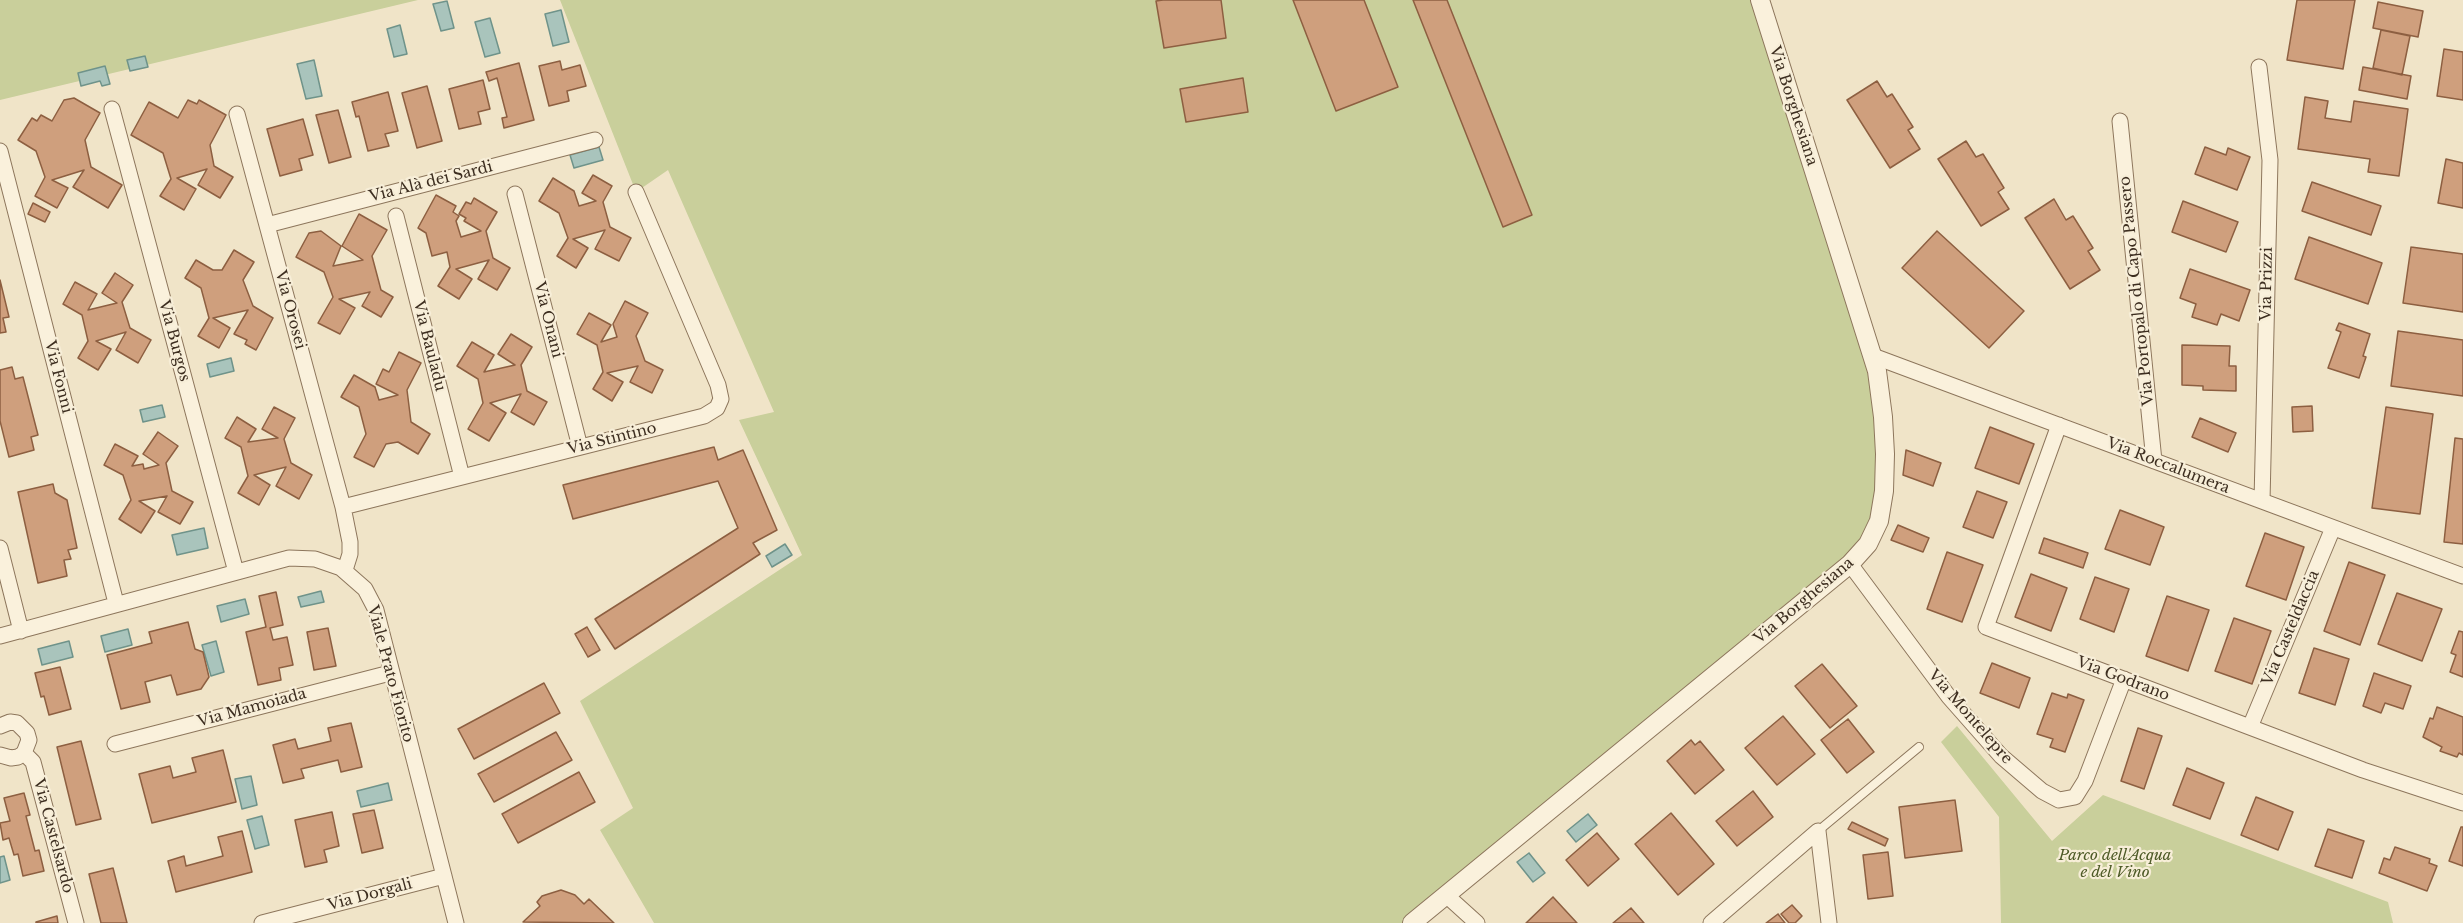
<!DOCTYPE html>
<html>
<head>
<meta charset="utf-8">
<style>
  body { margin:0 }
  canvas { display:block; background:#f0e4c8 }
</style>
</head>
<body>
<canvas width="2463" height="923"></canvas>
<script>
const g = document.querySelector('canvas').getContext('2d');
g.lineJoin = 'round';
function fillPath(path, color) { g.fillStyle = color; g.fill(path, 'evenodd'); }
const poly = rows => new Path2D(rows.map(r => 'M' + r).join(''));
function trace(path, color, width, dash) { g.strokeStyle = color; g.lineWidth = width; g.lineCap = dash ? 'butt' : 'round'; g.setLineDash(dash || []); g.stroke(path); }
function write(font, color, halo, rows, align = 'center') {
  g.font = font + ' "Libre Baskerville",serif'; g.lineWidth = 4.5; g.setLineDash([]); g.textBaseline = 'middle'; g.strokeStyle = halo; g.fillStyle = color; for (const [text, x, y, turn = 0] of rows) {
    g.save(); g.translate(x, y); g.rotate((+turn || 0) * Math.PI / 180); g.textAlign = isNaN(turn) ? turn : align; if (halo) g.strokeText(text, 0, 0); g.fillText(text, 0, 0); g.restore();
  }
}
fillPath(poly([
  [0,0,418,0,0,100],
  [560,0,1760,0,1883,417,1872,537,1412,923,654,923,600,830,633,808,580,701,802,555,739,420,774,412,668,170,636,192],
  [1957,726,2052,841,2103,795,2388,902,2393,923,2001,923,1999,817,1941,742]
]), '#c9cf9b');
const water = poly([
  [447,1,454,28,441,31,433,4,447,1],
  [561,10,569,42,553,46,545,14,561,10],
  [490,18,500,53,485,57,475,22,490,18],
  [400,25,407,54,394,57,387,29,400,25],
  [145,56,148,67,130,71,127,60,145,56],
  [314,60,322,96,306,99,297,64,314,60],
  [105,66,110,84,102,86,100,81,81,86,78,73,105,66],
  [599,147,603,160,574,168,570,155,599,147],
  [231,358,234,371,210,377,207,364,231,358],
  [162,405,165,417,143,422,140,410,162,405],
  [204,528,208,548,177,555,172,535,204,528],
  [785,544,792,555,772,567,766,556,785,544],
  [321,591,324,602,301,607,298,597,321,591],
  [245,599,249,614,221,622,217,606,245,599],
  [128,629,132,645,105,652,101,636,128,629],
  [69,641,73,657,42,665,38,649,69,641],
  [216,641,224,672,211,676,202,645,216,641],
  [251,776,257,805,242,809,235,779,251,776],
  [388,783,392,800,361,807,357,791,388,783],
  [1588,814,1597,825,1576,842,1567,831,1588,814],
  [262,816,269,845,255,849,247,820,262,816],
  [1529,853,1545,873,1533,882,1517,862,1529,853],
  [4,856,10,880,0,883,0,857,4,856]
]);
fillPath(water, '#a9c4bc');
trace(water, '#6f938a', 1.5);
const building = poly([
  [1163,0,1221,0,1226,38,1164,48,1156,1,1163,0],
  [1293,0,1364,0,1398,87,1336,111,1293,0],
  [1413,0,1447,0,1532,215,1503,227,1413,0],
  [2297,0,2355,0,2343,69,2287,60,2297,0],
  [2378,2,2423,11,2418,37,2373,28,2378,2],
  [2381,30,2410,36,2402,75,2373,68,2381,30],
  [2444,49,2463,52,2463,100,2437,96,2444,49],
  [560,61,562,70,580,65,586,86,567,91,569,101,549,106,539,66,560,61],
  [519,63,534,120,504,128,502,118,507,117,497,78,489,81,486,72,519,63],
  [2363,67,2411,76,2407,99,2359,90,2363,67],
  [1243,78,1248,112,1186,122,1180,89,1243,78],
  [483,80,490,109,478,112,481,124,459,129,449,89,483,80],
  [1877,81,1887,97,1892,94,1913,127,1908,130,1920,149,1890,168,1847,100,1877,81],
  [427,86,442,141,417,148,402,93,427,86],
  [388,92,398,131,385,134,389,146,368,151,359,116,356,117,352,102,388,92],
  [2305,97,2328,101,2325,118,2351,122,2354,101,2408,109,2399,176,2368,172,2370,159,2298,149,2305,97],
  [74,98,100,113,85,140,91,167,122,185,108,208,73,187,84,170,52,180,68,188,57,208,35,196,45,177,36,151,18,140,32,118,37,121,41,115,52,121,64,100,74,98],
  [188,100,197,104,199,100,226,115,210,145,214,166,233,177,220,198,198,185,207,169,177,178,196,189,184,210,160,196,171,179,163,153,131,135,149,102,178,118,188,100],
  [338,110,351,157,329,163,316,115,338,110],
  [303,119,313,155,299,159,302,170,280,176,267,129,303,119],
  [1966,141,1976,157,1983,154,2004,188,1998,192,2009,209,1981,226,1938,159,1966,141],
  [2205,147,2226,155,2228,148,2250,157,2237,190,2195,174,2205,147],
  [2446,159,2463,163,2463,208,2438,203,2446,159],
  [593,175,612,186,603,202,610,227,631,238,619,261,595,249,605,230,573,239,588,248,576,268,557,256,568,238,559,213,539,201,553,178,574,191,579,206,596,201,582,193,593,175],
  [2312,182,2381,206,2371,235,2302,211,2312,182],
  [436,195,456,206,453,212,459,216,456,221,461,237,481,231,464,221,466,218,459,214,466,202,471,204,474,198,497,212,486,231,493,258,510,268,497,290,478,279,489,260,456,269,472,279,459,299,438,286,450,267,447,252,432,256,426,233,418,228,436,195],
  [2054,199,2066,220,2073,216,2093,248,2088,251,2100,270,2070,289,2025,218,2054,199],
  [2183,201,2238,222,2226,252,2172,232,2183,201],
  [33,203,50,212,45,222,28,214,33,203],
  [359,214,387,230,372,256,381,290,393,297,381,317,362,306,370,292,339,299,355,308,340,334,318,323,333,297,324,272,296,257,309,233,321,231,341,246,333,266,363,260,342,246,359,214],
  [1937,231,2024,311,1989,348,1902,268,1937,231],
  [2309,237,2382,263,2368,304,2295,279,2309,237],
  [2411,247,2463,254,2463,312,2403,303,2411,247],
  [234,250,254,262,243,280,253,306,273,318,256,350,245,344,247,340,234,334,248,310,213,318,230,328,219,348,198,336,209,318,201,288,185,278,196,260,213,270,222,270,234,250],
  [2190,269,2250,290,2239,321,2221,314,2217,325,2192,317,2196,304,2180,298,2190,269],
  [115,273,133,285,122,302,130,328,151,340,138,363,116,350,126,332,96,341,111,349,98,370,78,358,88,341,82,315,63,304,75,282,97,294,88,310,117,303,102,293,115,273],
  [0,280,9,317,3,318,6,332,0,333,0,280],
  [625,301,648,313,636,336,645,361,663,370,652,393,630,382,638,366,607,373,623,382,612,401,593,389,603,372,597,345,577,334,589,313,611,325,601,342,617,337,613,324,625,301],
  [2339,323,2370,334,2363,356,2366,357,2359,378,2328,368,2341,332,2336,330,2339,323],
  [2398,331,2463,340,2463,396,2391,386,2398,331],
  [511,334,532,347,521,365,527,391,547,402,534,425,511,412,521,394,490,403,506,413,489,441,468,429,483,403,478,379,457,366,472,342,494,355,484,372,515,365,498,354,511,334],
  [2182,345,2230,346,2229,366,2236,366,2236,391,2203,390,2203,386,2182,385,2182,345],
  [399,352,421,363,407,390,411,422,430,434,418,454,398,442,386,444,374,467,354,457,366,434,359,407,341,397,354,375,375,387,379,400,398,395,376,384,383,369,389,372,399,352],
  [12,367,15,379,23,377,38,435,31,437,34,450,9,457,0,421,0,370,12,367],
  [2312,406,2313,431,2293,432,2292,407,2312,406],
  [274,407,295,418,284,439,291,463,312,475,299,499,276,486,286,467,254,475,270,485,259,505,238,493,248,476,241,447,225,438,237,417,256,429,248,442,278,438,262,429,274,407],
  [2386,407,2433,414,2420,514,2372,508,2386,407],
  [2200,418,2236,433,2228,452,2192,437,2200,418],
  [1990,427,2034,444,2019,484,1975,468,1990,427],
  [158,432,178,446,166,463,172,491,193,502,180,524,158,512,167,496,139,501,155,511,141,533,119,519,131,500,123,475,104,465,115,444,138,456,132,466,143,464,144,469,159,465,143,454,158,432],
  [2455,438,2463,439,2463,544,2444,542,2455,438],
  [714,447,718,460,743,450,777,530,753,543,760,554,615,649,595,619,738,528,718,481,573,519,563,485,714,447],
  [1906,450,1941,463,1933,486,1903,475,1906,450],
  [53,484,55,493,67,500,77,548,68,550,71,559,64,560,67,576,38,583,18,492,53,484],
  [1977,491,2007,502,1993,538,1963,527,1977,491],
  [2120,510,2164,527,2150,565,2105,549,2120,510],
  [1898,525,1929,538,1923,552,1891,540,1898,525],
  [2265,533,2304,547,2286,600,2246,586,2265,533],
  [2044,538,2088,553,2083,568,2039,553,2044,538],
  [1947,552,1983,565,1962,622,1927,609,1947,552],
  [2349,562,2385,575,2360,645,2324,631,2349,562],
  [2031,574,2067,588,2051,631,2015,617,2031,574],
  [2095,577,2129,589,2114,632,2080,619,2095,577],
  [276,592,283,625,270,628,273,640,287,637,293,665,279,668,281,680,258,685,246,632,266,627,259,596,276,592],
  [2397,593,2442,609,2422,661,2378,644,2397,593],
  [2167,596,2209,610,2188,671,2146,656,2167,596],
  [2234,618,2271,631,2252,684,2215,671,2234,618],
  [188,622,195,649,203,652,209,677,201,689,177,695,171,675,145,682,150,702,121,709,107,655,152,643,149,632,188,622],
  [587,627,600,650,588,657,575,634,587,627],
  [328,628,336,666,314,670,307,632,328,628],
  [2459,631,2463,632,2463,677,2450,672,2456,655,2451,653,2459,631],
  [2314,648,2349,659,2335,705,2299,693,2314,648],
  [1992,663,2030,678,2019,708,1980,693,1992,663],
  [1822,664,1857,706,1830,728,1795,686,1822,664],
  [60,667,71,709,49,715,44,696,41,697,35,673,60,667],
  [2374,673,2411,686,2403,709,2385,703,2381,713,2363,706,2374,673],
  [544,683,560,713,474,759,458,729,544,683],
  [2052,693,2067,698,2068,694,2084,700,2065,752,2050,747,2053,739,2037,734,2052,693],
  [2437,707,2463,717,2463,755,2459,753,2457,757,2440,751,2442,747,2423,737,2430,718,2433,719,2437,707],
  [1783,716,1815,754,1777,785,1745,748,1783,716],
  [1848,719,1874,752,1847,773,1821,740,1848,719],
  [351,723,362,767,341,772,338,760,301,769,304,778,283,783,273,745,295,739,298,749,331,741,328,728,351,723],
  [2138,728,2162,736,2144,789,2121,781,2138,728],
  [556,732,572,760,494,802,478,774,556,732],
  [1691,740,1695,745,1700,741,1724,770,1695,794,1667,761,1691,740],
  [81,741,101,819,76,825,57,747,81,741],
  [223,750,236,802,152,823,139,774,170,766,173,778,196,772,192,758,223,750],
  [2187,768,2224,783,2210,819,2173,805,2187,768],
  [579,772,595,802,518,843,502,814,579,772],
  [1753,791,1773,817,1737,846,1716,821,1753,791],
  [24,793,30,815,26,816,35,851,39,850,44,871,23,876,18,854,14,855,9,838,3,840,0,823,10,821,4,798,24,793],
  [2256,797,2293,812,2278,850,2241,835,2256,797],
  [1955,800,1962,851,1905,858,1899,807,1955,800],
  [374,810,383,848,362,853,353,814,374,810],
  [332,812,339,846,324,850,327,862,305,867,295,820,332,812],
  [1671,813,1714,864,1678,895,1635,844,1671,813],
  [1852,822,1888,839,1885,846,1848,829,1852,822],
  [2461,827,2463,827,2463,866,2449,861,2461,827],
  [2328,829,2364,841,2352,878,2315,866,2328,829],
  [242,831,252,872,176,892,168,861,184,856,186,866,223,856,218,837,242,831],
  [1597,833,1619,859,1588,886,1566,860,1597,833],
  [2395,847,2430,859,2429,863,2437,866,2427,891,2379,873,2384,858,2390,860,2395,847],
  [1888,852,1893,896,1868,899,1863,855,1888,852],
  [113,868,127,923,101,923,89,874,113,868],
  [561,890,575,895,584,904,589,899,614,923,523,922,540,906,537,902,542,896,561,890],
  [1553,897,1577,923,1526,923,1553,897],
  [1792,905,1802,916,1795,923,1789,923,1781,914,1792,905],
  [1631,908,1644,923,1613,923,1631,908],
  [1778,914,1785,923,1766,923,1778,914],
  [57,916,58,923,36,923,36,922,57,916]
]);
fillPath(building, '#cf9f7d');
trace(building, '#8d5f41', 1.5);
const service = poly([
  [1818,831,1919,747]
]);
const minor = poly([
  [2259,67,2270,160,2262,501],
  [112,109,236,572],
  [237,114,343,507],
  [2120,121,2154,461],
  [0,151,116,603],
  [515,194,580,447],
  [396,216,462,477],
  [267,225,595,140],
  [1873,356,2463,576],
  [2059,425,1986,627,2363,770,2463,803],
  [0,548,21,631],
  [1850,564,1949,697,2001,756,2042,791,2059,800,2075,797,2085,781,2124,679],
  [345,570,350,554,350,542,343,507,704,416,717,408,721,399,718,385,636,192],
  [0,636,289,558,315,559,341,568,365,589,376,610,456,923],
  [0,726,10,722,17,723,27,733,29,740,24,753,18,757,11,758,0,755],
  [2250,727,2333,528],
  [115,744,390,673],
  [24,753,33,762,76,923],
  [1446,895,1477,923],
  [262,923,444,876],
  [1711,923,1818,831,1829,923]
]);
const tertiary = poly([
  [1412,923,1850,564,1868,544,1879,521,1884,491,1885,454,1883,417,1877,371,1760,0]
]);
trace(service, '#8d765c', 10);
trace(minor, '#8d765c', 17);
trace(tertiary, '#8d765c', 20);
trace(service, '#faf1dc', 8);
trace(minor, '#faf1dc', 15);
trace(tertiary, '#faf1dc', 18);
write('15px', '#3d2e20', '#f7eed8', [
  ["Via Borghesiana",1793,106,72],
  ["Via Alà dei Sardi",431,182,-14],
  ["Via Prizzi",2267,284,-89],
  ["Via Portopalo di Capo Passero",2137,291,-96],
  ["Via Orosei",290,310,75],
  ["Via Onani",548,320,76],
  ["Via Burgos",174,341,75],
  ["Via Bauladu",429,346,76],
  ["Via Fonni",58,377,76],
  ["Via Stintino",612,439,-14],
  ["Via Roccalumera",2168,466,21],
  ["Via Borghesiana",1804,601,-40],
  ["Via Casteldaccia",2291,628,-67],
  ["Viale Prato Fiorito",390,674,75],
  ["Via Godrano",2123,679,21],
  ["Via Mamoiada",252,708,-15],
  ["Via Montelepre",1970,717,49],
  ["Via Castelsardo",53,836,75],
  ["Via Dorgali",370,895,-15]
]);
write('italic 15px', '#4d5a26', '#f7eed8', [
  ["Parco dell'Acqua",2115,856],
  ["e del Vino",2115,873]
]);
</script>
</body>
</html>
